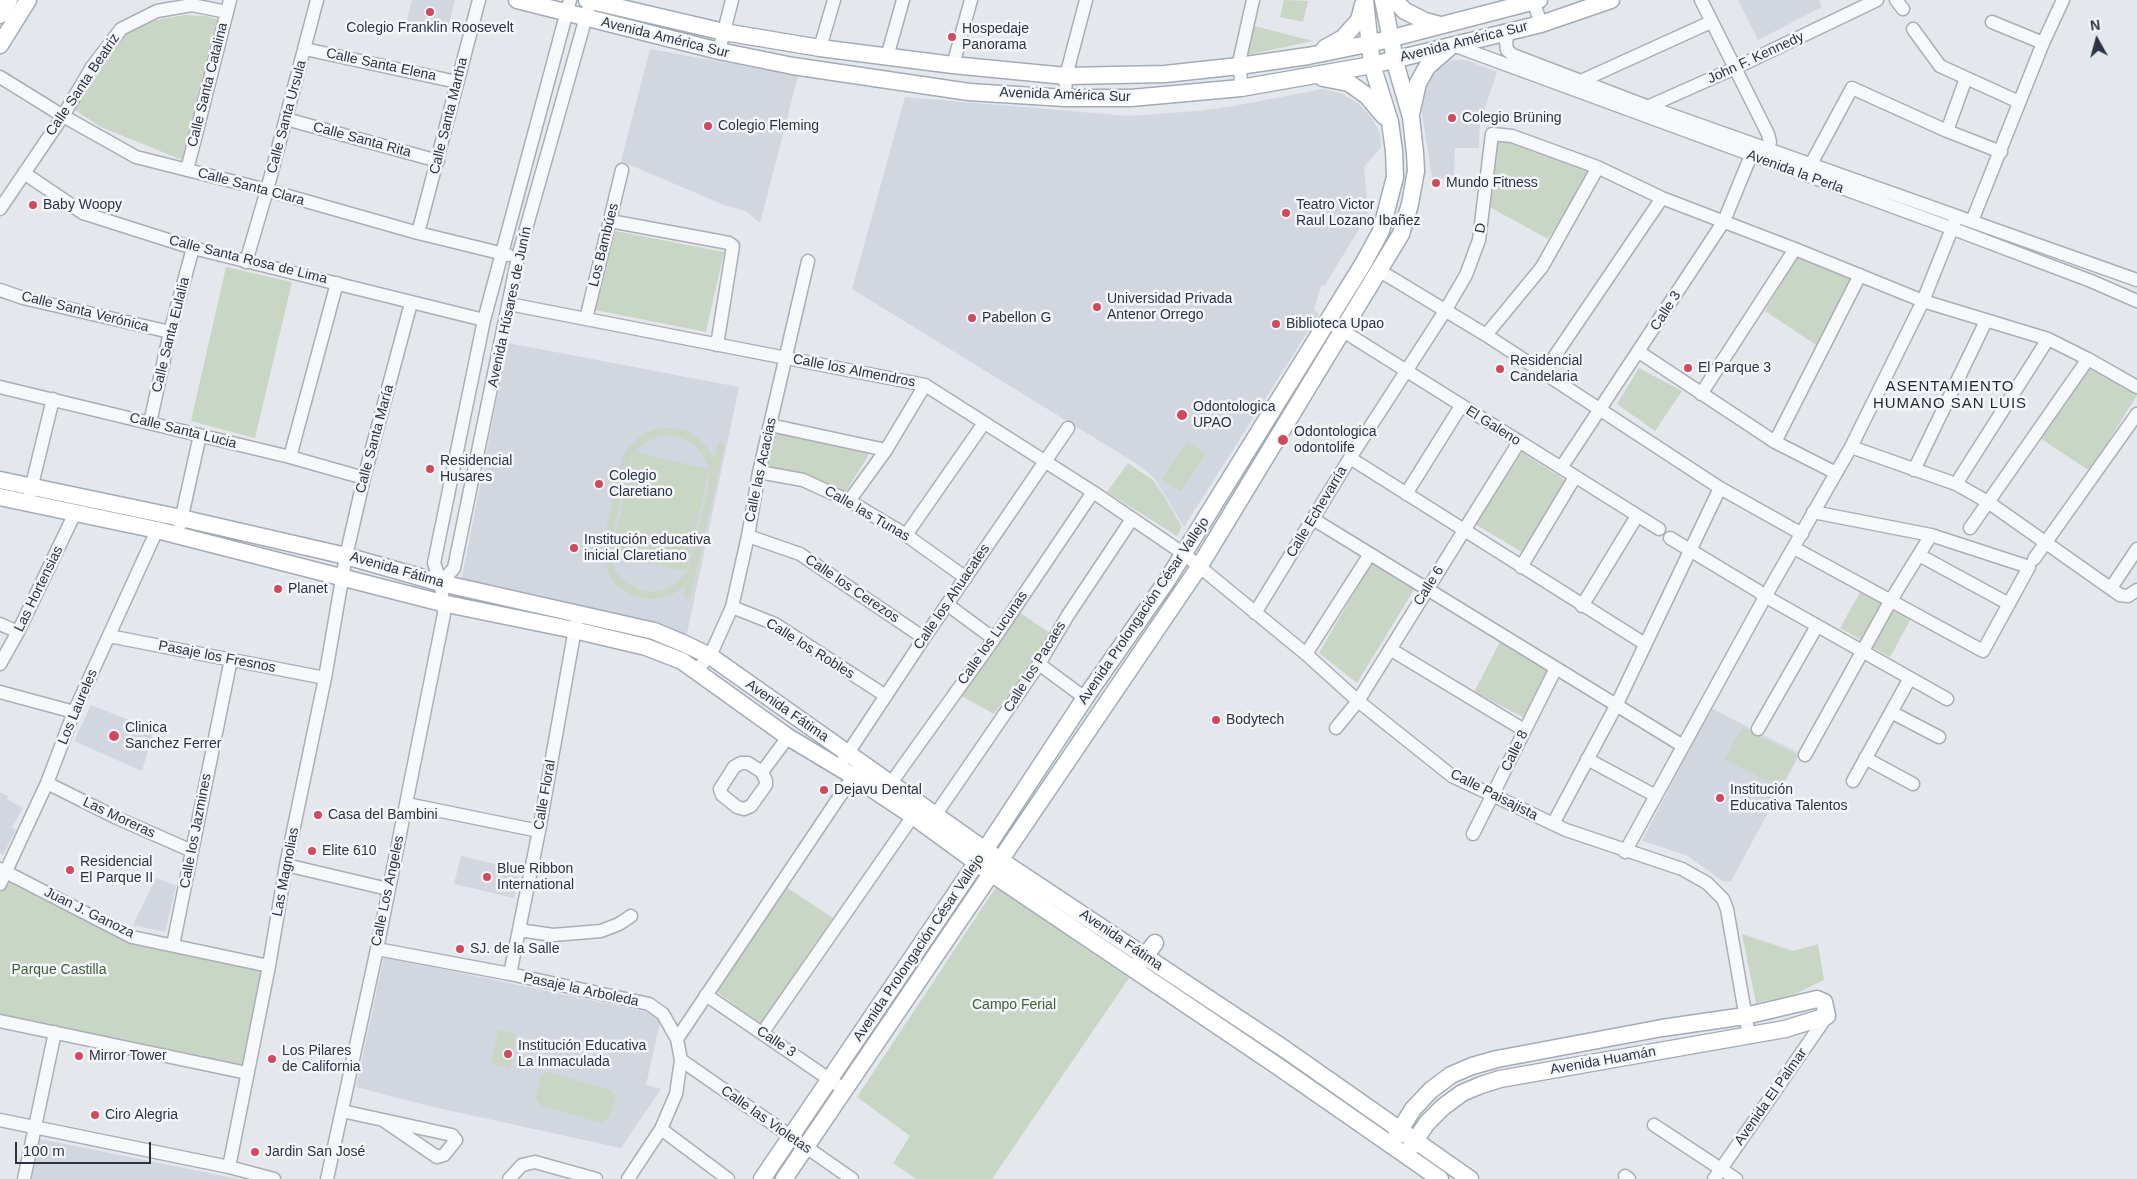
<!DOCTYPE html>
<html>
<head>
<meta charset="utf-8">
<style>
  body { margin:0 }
  #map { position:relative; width:2137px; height:1179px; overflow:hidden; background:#e4e7ec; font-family:Helvetica,sans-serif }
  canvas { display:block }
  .north { position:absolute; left:2072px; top:15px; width:50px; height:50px; -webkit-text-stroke:4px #f4f6f9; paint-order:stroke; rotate:353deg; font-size:14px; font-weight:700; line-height:20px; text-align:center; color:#2b3445 }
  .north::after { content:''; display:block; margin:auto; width:18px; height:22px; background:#2b3445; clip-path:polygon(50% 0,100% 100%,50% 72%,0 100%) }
  .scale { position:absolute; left:15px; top:1142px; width:136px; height:22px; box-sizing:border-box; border:2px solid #2b3445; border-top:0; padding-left:6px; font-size:15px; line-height:18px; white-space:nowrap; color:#2b3445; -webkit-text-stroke:4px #f4f6f9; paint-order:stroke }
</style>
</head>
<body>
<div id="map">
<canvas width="2137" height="1179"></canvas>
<div class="north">N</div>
<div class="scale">100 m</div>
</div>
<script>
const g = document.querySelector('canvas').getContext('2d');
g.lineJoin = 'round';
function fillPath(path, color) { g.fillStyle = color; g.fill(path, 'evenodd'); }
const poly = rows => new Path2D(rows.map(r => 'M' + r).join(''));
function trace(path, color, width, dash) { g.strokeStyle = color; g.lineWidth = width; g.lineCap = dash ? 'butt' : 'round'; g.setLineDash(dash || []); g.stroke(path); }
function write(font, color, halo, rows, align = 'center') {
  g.font = font + ' Helvetica,sans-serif'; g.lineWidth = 5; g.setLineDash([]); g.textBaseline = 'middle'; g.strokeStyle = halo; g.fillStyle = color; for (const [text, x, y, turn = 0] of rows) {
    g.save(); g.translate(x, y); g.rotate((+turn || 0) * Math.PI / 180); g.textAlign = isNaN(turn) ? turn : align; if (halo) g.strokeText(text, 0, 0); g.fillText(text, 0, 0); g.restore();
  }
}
fillPath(poly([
  [412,0,455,0,446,34,406,25],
  [1738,0,1819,0,1822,7,1758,40],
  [650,49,798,76,760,223,746,211,724,205,621,161],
  [1453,60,1466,60,1497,72,1480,122,1479,148,1455,148,1454,180,1432,177,1420,101,1429,76,1439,66],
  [1323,89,1343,94,1359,104,1372,118,1380,133,1381,147,1364,167,1368,210,1367,216,1325,285,1321,286,1314,309,1319,314,1184,527,1154,478,1137,464,852,289,905,97,1128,116,1198,111,1234,106],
  [508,343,739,387,686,638,461,582],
  [91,705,154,730,142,771,74,741],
  [1711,708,1800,754,1731,881,1724,882,1686,855,1642,841],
  [0,792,8,796,7,799,23,808,12,827,16,830,3,855,0,853],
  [461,856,520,870,514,898,454,884],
  [156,878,176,886,165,932,133,925],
  [384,957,652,1013,660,1022,646,1085,661,1089,621,1148,429,1106,356,1087],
  [40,1139,239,1179,32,1179]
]), '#d2d6de');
fillPath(poly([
  [1284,0,1308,1,1303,22,1280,17],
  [185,15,206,16,219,20,182,160,101,127,75,110,96,64,124,36,141,26,161,19],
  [1254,26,1313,41,1247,55],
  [1510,139,1593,170,1548,239,1486,205,1494,143],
  [615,231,724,252,706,332,595,310],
  [1797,257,1853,280,1816,345,1765,311],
  [226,267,292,282,255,438,191,421],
  [2087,365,2137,395,2090,471,2038,437],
  [1639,368,1682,391,1655,431,1617,404],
  [664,428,683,429,693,434,706,446,714,458,718,442,725,443,690,599,683,598,685,585,673,594,658,599,650,599,631,595,616,585,610,576,603,552,603,544,622,456,629,446,642,435,655,429],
  [666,435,679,437,693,444,704,456,709,469,635,452,649,440],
  [634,454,611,554,613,533,630,463],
  [709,470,709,485,688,570,677,583,660,591,651,592,641,590,625,582,615,571,611,555,686,571],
  [775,433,864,450,868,452,868,456,845,493,840,492,826,482,810,476,766,467],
  [1187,441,1206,453,1181,491,1162,479],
  [1522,452,1566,481,1527,555,1475,524],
  [1128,463,1153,480,1164,496,1182,527,1177,536,1107,492],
  [1372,562,1415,588,1357,683,1319,653],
  [1862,589,1885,602,1863,641,1840,628],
  [1893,606,1912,617,1890,657,1870,646],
  [1016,610,1053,635,994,714,958,694],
  [1500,642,1550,671,1523,717,1474,692],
  [1742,727,1797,756,1780,788,1725,759],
  [7,878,131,942,262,970,241,1068,0,1017,0,892],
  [783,885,833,918,760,1024,712,988],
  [996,887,1129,978,992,1179,916,1179,893,1163,910,1136,857,1097],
  [1742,934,1793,951,1818,944,1824,980,1793,995,1756,1003],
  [498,1030,516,1034,510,1068,491,1064],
  [549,1072,612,1091,616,1097,609,1118,602,1123,597,1122,540,1105,536,1098,540,1077,544,1073]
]), '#c9d6c5');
const minor = poly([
  [1533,0,1541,24],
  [1701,0,1768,134,1770,142,1767,149],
  [1896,0,1903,9],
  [1992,22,2043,43],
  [1913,29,1940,66,2019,102],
  [1509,31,1506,42,1507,50,1513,55,1649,107,2137,280],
  [1453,45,1951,228,2091,281,2137,301],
  [820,48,834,0],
  [305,49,457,82],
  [719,51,732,0],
  [887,57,903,0],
  [953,65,971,0],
  [0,77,63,116,136,157,267,190,418,233,508,255],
  [1581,81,1711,22],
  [1241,88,1240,58,1253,0],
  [1065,98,1066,76,1086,0],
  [1645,108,1735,68,1877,0],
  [286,119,438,161],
  [1947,131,1966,78],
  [1811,164,1852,88,1947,131,2001,152],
  [187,170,230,0],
  [24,173,83,213,193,248,484,320],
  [0,209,63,116,92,67,121,29,157,11,192,5,227,12],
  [610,221,729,243,733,246,717,345],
  [1972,221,2043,43,2063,0],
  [418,233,479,0],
  [246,262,267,190,317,0],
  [1380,271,1486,335,1720,488,1802,534],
  [0,290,23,298,170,332],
  [509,304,925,385,1093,492,1184,554,1306,654,1358,701,1452,776,1566,830,1682,869,1707,883,1723,899,1727,909,1749,1036],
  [586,319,622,170],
  [1327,321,1659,529],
  [1486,335,1542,267,1597,169],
  [1639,352,1775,442,1836,473],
  [1544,372,1662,198],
  [0,387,290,457,364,478],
  [1701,394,1795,249],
  [150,423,170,332,193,248],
  [770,425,886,450],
  [1775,442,1860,275],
  [1851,447,1956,484,1988,502,2120,595,2128,596,2137,590],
  [290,457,337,283],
  [1350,458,1645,644],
  [1561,468,1724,221,1754,148],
  [1914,470,1986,321],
  [759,472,803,480,849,501,906,535,966,578],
  [1956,484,2048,339],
  [30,493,53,399],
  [1406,494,1461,406],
  [849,501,886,450,925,385],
  [1313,519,1683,746],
  [180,525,200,435],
  [1970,528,2088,359],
  [906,535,984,423],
  [748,536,800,554,924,638],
  [1670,538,1758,591],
  [1794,548,1983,651,2029,567,1931,535,1813,512],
  [1919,555,2009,604],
  [2034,559,2137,414],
  [1521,567,1575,477],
  [441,583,454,568,518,257,588,10],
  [2111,588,2137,549],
  [1761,594,1947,699],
  [948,605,994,639],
  [1582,606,1637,516],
  [732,607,775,624,886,696],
  [1255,613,1350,458,1445,311,1466,275,1479,240,1492,134,1512,136,1597,167,1662,198,1795,249,1923,301,2048,339,2088,359,2137,387],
  [0,624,18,632],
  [109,636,325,678],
  [1390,649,1524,730],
  [1306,654,1370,554],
  [0,664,18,632,75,513],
  [1039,664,1085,698],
  [696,670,710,656,732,607,748,536,759,472,808,261],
  [0,692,74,712],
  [1891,712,1939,737],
  [1336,728,1358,701,1519,442],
  [1758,729,1817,626],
  [1805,755,1891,600,1931,535],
  [1865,758,1913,784],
  [844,759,924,638,1068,428],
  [1587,759,1656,796],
  [741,763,748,763,762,772,766,781,766,785,751,806,744,809,737,807,722,795,720,789,734,767,741,763],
  [762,772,788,737],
  [1853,781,1910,678],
  [47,783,117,818,192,851],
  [891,783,994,639,1093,492],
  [407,804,539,831],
  [936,814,1039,664,1068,615,1132,519],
  [1553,824,1616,706,1720,488],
  [1473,834,1556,668],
  [1625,852,1765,597,1851,447,1923,301,1957,216],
  [286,865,388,889],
  [0,869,132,937,269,966],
  [0,884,47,783,74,712,157,530],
  [519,930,553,935,601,931,619,924,631,916],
  [173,945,231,659],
  [377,949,510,974,649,1004,663,1014,677,1039,681,1060,676,1094,661,1129,628,1179],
  [510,974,539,831,576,623],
  [706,995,845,1090],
  [0,1021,247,1073],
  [763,1032,913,816],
  [677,1039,858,769],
  [681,1060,852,1179],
  [342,1111,452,1135,456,1140,444,1155,437,1157,383,1120],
  [0,1120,229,1167,274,1179],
  [1654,1125,1736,1179],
  [661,1129,728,1179],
  [229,1167,269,966,286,865,325,678,346,556,364,478,411,303],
  [1625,1176,1629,1179],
  [24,1179,55,1032],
  [327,1179,377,949,444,614,441,583,434,563,484,320,570,0],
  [509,1179,522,1165,535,1162,596,1179],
  [1714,1179,1827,1016]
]);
const major = poly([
  [517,0,719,51,793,66,969,92,1065,98,1131,98,1241,88,1372,65,1541,24,1611,0],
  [587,0,724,32,820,48,953,65,1066,76,1165,74,1239,66,1308,56,1377,42,1539,0],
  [1394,0,1405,11,1425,21,1440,25],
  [0,15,9,0],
  [0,45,28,0],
  [1325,48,1343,38,1359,20,1363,5],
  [1323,78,1349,83,1367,96,1384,116],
  [1411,114,1418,83,1427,67,1450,47],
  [0,480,181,518,346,556,441,583,654,631,685,644,710,656,985,850,1286,1050,1470,1179],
  [0,497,157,530,442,603,574,630,646,647,682,661,788,737,853,776,913,816,991,873,1276,1065,1440,1179],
  [1139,964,1155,943],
  [1395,1138,1413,1109,1431,1090,1451,1075,1472,1066,1497,1059,1662,1028,1745,1016,1817,999,1824,1002,1827,1016,1785,1029,1500,1079,1481,1085,1462,1093,1443,1107,1427,1123,1410,1148],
  [762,1179,985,850,1085,698,1166,582,1363,264,1381,231,1395,177,1394,151,1390,122,1372,65,1365,0],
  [784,1179,1199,567,1401,234,1410,204,1416,171,1415,153,1411,117,1397,69,1383,0]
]);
trace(minor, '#a9aeb7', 15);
trace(major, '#a3abb8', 19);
trace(minor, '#f7f8fa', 12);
trace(major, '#fff', 16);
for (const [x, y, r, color] of [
  [430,12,5,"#d1495b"],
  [952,37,5,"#d1495b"],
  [1452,118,5,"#d1495b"],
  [708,126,5,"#d1495b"],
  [1436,183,5,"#d1495b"],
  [33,205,5,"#d1495b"],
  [1286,213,5,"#d1495b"],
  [1097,307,5,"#d1495b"],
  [972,318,5,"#d1495b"],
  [1276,324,5,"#d1495b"],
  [1688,368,5,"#d1495b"],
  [1500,369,5,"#d1495b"],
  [1182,415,6,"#d1495b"],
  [1283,440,6,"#d1495b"],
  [430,469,5,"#d1495b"],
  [599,484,5,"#d1495b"],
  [574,548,5,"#d1495b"],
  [278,589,5,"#d1495b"],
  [1216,720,5,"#d1495b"],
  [114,736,6,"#d1495b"],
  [824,790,5,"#d1495b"],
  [1720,798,5,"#d1495b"],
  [318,815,5,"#d1495b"],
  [312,851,5,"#d1495b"],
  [70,870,5,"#d1495b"],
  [487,877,5,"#d1495b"],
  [460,949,5,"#d1495b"],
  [508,1054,5,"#d1495b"],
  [79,1056,5,"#d1495b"],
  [272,1059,5,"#d1495b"],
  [95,1115,5,"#d1495b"],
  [255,1152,5,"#d1495b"]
]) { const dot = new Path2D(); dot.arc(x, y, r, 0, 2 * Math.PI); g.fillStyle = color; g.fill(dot); trace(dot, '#f4f6f9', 2); }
write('14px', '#2b3445', '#f4f6f9', [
  ["Colegio Franklin Roosevelt",430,28,"center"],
  ["Hospedaje",962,29],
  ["Panorama",962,45],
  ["Colegio Brüning",1462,118],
  ["Colegio Fleming",718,126],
  ["Mundo Fitness",1446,183],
  ["Baby Woopy",43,205],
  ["Teatro Victor",1296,205],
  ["Raul Lozano Ibañez",1296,221],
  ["Universidad Privada",1107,299],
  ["Antenor Orrego",1107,315],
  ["Pabellon G",982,318],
  ["Biblioteca Upao",1286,324],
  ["Residencial",1510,361],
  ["Candelaria",1510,377],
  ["El Parque 3",1698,368],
  ["Odontologica",1193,407],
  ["UPAO",1193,423],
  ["Odontologica",1294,432],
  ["odontolife",1294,448],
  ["Residencial",440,461],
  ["Husares",440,477],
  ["Colegio",609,476],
  ["Claretiano",609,492],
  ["Institución educativa",584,540],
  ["inicial Claretiano",584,556],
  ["Planet",288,589],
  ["Bodytech",1226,720],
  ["Clinica",125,728],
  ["Sanchez Ferrer",125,744],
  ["Dejavu Dental",834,790],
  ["Institución",1730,790],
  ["Educativa Talentos",1730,806],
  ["Casa del Bambini",328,815],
  ["Elite 610",322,851],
  ["Residencial",80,862],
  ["El Parque II",80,878],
  ["Blue Ribbon",497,869],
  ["International",497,885],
  ["SJ. de la Salle",470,949],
  ["Institución Educativa",518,1046],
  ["La Inmaculada",518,1062],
  ["Los Pilares",282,1051],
  ["de California",282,1067],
  ["Mirror Tower",89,1056],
  ["Ciro Alegria",105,1115],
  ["Jardin San José",265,1152]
], 'left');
write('14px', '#2b3445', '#f4f6f9', [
  ["Avenida América Sur",665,38,14],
  ["Avenida América Sur",1464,42,-14],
  ["John F. Kennedy",1756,58,-25],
  ["Calle Santa Elena",381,65,12],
  ["Calle Santa Beatriz",83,85,-56],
  ["Calle Santa Catalina",208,85,-76],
  ["Avenida América Sur",1065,95,2],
  ["Calle Santa Martha",449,116,-76],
  ["Calle Santa Ursula",287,117,-75],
  ["Calle Santa Rita",362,140,15],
  ["Avenida la Perla",1795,172,20],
  ["Calle Santa Clara",251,187,15],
  ["D",1481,228,-80],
  ["Los Bambúes",604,245,-76],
  ["Calle Santa Rosa de Lima",248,260,14],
  ["Avenida Húsares de Junín",510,307,-78],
  ["Calle 3",1666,311,-57],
  ["Calle Santa Verónica",85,312,14],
  ["Calle Santa Eulalia",171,335,-76],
  ["Calle los Almendros",854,371,11],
  ["El Galeno",1493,426,32],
  ["Calle Santa Lucia",183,431,14],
  ["Calle Santa María",375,439,-75],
  ["Calle las Acacias",761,470,-78],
  ["Calle Echevarría",1317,512,-59],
  ["Calle las Tunas",867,514,30],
  ["Avenida Fátima",397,570,16],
  ["Calle 6",1429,586,-58],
  ["Las Hortensias",39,589,-64],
  ["Calle los Cerezos",852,589,34],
  ["Calle los Ahuacates",952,597,-56],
  ["Avenida Prolongación César Vallejo",1144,611,-56],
  ["Calle los Lucunas",993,638,-55],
  ["Calle los Robles",810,649,32],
  ["Pasaje los Fresnos",217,657,11],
  ["Calle los Pacaes",1035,667,-58],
  ["Los Laureles",78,707,-67],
  ["Avenida Fátima",787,711,35],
  ["Calle 8",1515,751,-64],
  ["Calle Floral",545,795,-80],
  ["Calle Paisajista",1494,795,27],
  ["Las Moreras",119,818,25],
  ["Calle los Jazmines",196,831,-79],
  ["Las Magnolias",286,872,-79],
  ["Calle Los Angeles",388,891,-78],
  ["Juan J. Ganoza",89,913,26],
  ["Avenida Fátima",1121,940,34],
  ["Avenida Prolongación César Vallejo",919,948,-56],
  ["Pasaje la Arboleda",581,990,12],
  ["Calle 3",776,1042,34],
  ["Avenida Huamán",1603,1061,-10],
  ["Avenida El Palmar",1771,1097,-55],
  ["Calle las Violetas",766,1120,35]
]);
write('14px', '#3f6138', '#f4f6f9', [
  ["Parque Castilla",59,970],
  ["Campo Ferial",1014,1005]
]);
g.letterSpacing = '1px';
write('15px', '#1d2536', '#f4f6f9', [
  ["ASENTAMIENTO",1950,387],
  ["HUMANO SAN LUIS",1950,404]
]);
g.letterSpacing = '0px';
</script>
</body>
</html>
